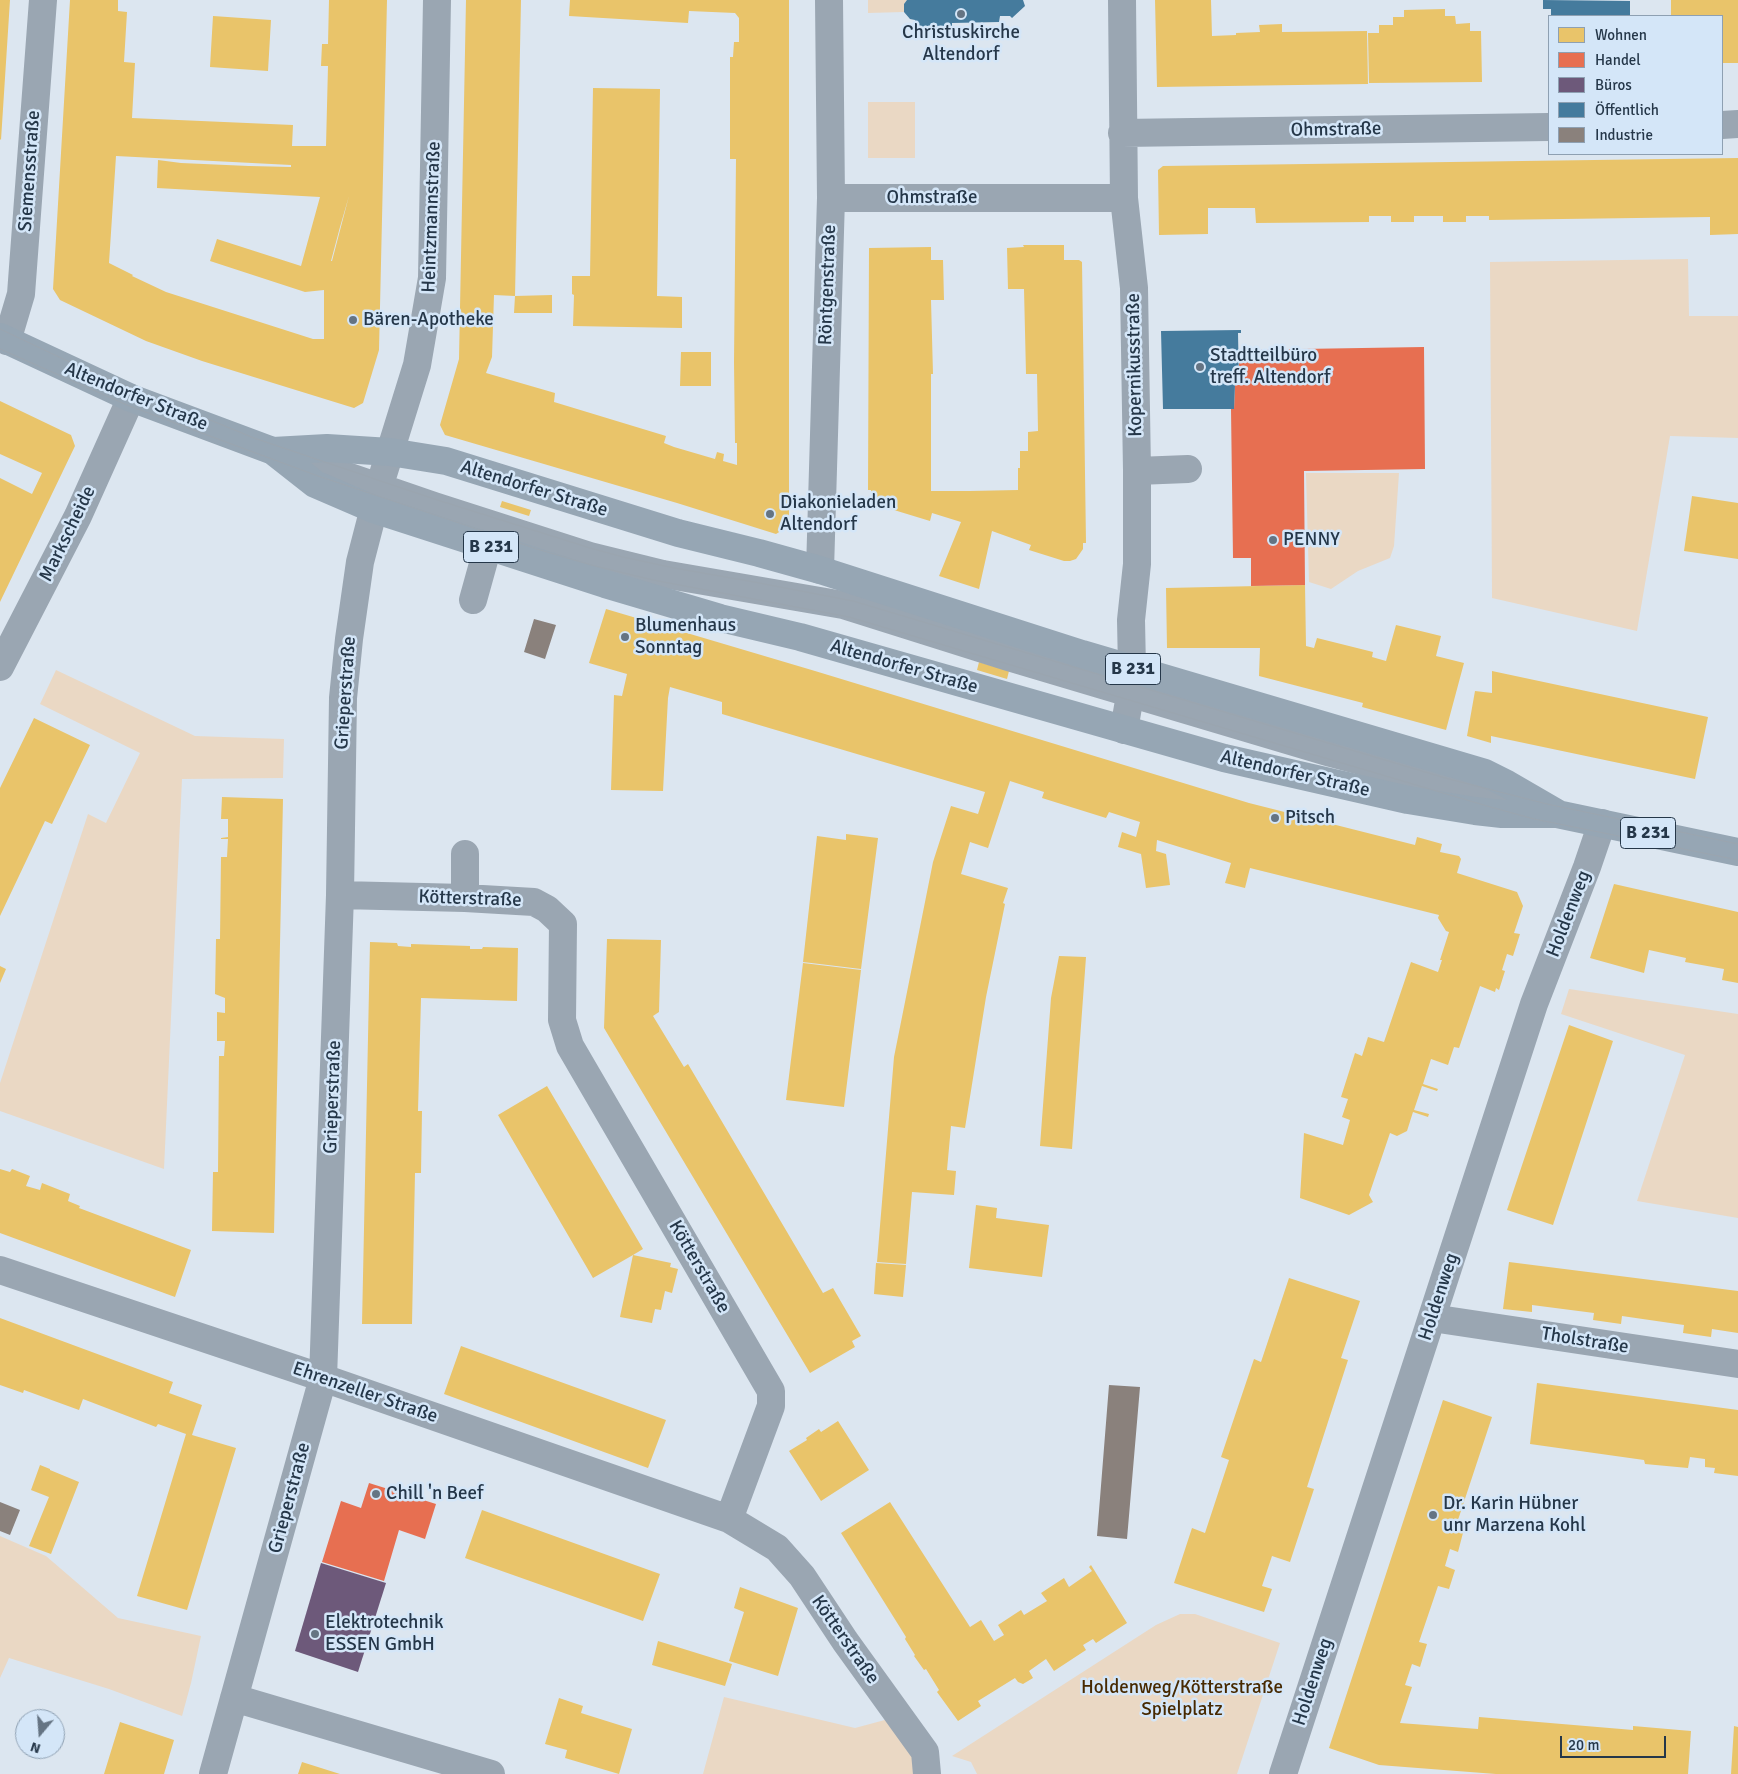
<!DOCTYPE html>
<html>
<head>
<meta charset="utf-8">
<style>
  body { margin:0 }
  #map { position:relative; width:1738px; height:1774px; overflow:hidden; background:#dce6f0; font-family:Signika,sans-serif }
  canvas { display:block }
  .legend { position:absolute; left:1548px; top:15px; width:175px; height:140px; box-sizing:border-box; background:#d4e6f8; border:1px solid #8ea0b2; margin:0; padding:6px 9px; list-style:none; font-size:15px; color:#253749 }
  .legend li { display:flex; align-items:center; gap:10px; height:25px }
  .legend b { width:25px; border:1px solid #8ea0b2 }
  .north { position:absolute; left:15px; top:1709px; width:50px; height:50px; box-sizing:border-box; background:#d4e6f8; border:1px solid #8ea0b2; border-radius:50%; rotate:198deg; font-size:14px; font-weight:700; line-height:20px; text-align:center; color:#253749 }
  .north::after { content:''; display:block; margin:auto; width:18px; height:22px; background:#657483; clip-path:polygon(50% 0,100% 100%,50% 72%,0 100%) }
  .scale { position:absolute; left:1560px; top:1736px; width:106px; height:22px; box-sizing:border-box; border:2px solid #253749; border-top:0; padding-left:6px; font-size:15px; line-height:18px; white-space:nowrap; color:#253749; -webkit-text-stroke:4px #d4e6f8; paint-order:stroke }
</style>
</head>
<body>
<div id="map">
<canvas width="1738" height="1774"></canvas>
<ul class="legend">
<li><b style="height:14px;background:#e9c46a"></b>Wohnen</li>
<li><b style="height:14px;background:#e76f51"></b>Handel</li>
<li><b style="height:14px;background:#6d597a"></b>Büros</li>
<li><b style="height:14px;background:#457b9d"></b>Öffentlich</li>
<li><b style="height:14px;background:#8a817c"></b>Industrie</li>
</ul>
<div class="north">N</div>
<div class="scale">20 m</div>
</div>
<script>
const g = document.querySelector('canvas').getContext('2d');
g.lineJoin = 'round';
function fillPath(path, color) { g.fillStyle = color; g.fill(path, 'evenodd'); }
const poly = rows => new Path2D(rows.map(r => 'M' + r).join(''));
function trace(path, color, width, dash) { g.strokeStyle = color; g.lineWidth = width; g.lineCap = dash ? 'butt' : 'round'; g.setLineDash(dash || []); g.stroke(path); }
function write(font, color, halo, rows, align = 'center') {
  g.font = font + ' Signika,sans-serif'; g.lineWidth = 5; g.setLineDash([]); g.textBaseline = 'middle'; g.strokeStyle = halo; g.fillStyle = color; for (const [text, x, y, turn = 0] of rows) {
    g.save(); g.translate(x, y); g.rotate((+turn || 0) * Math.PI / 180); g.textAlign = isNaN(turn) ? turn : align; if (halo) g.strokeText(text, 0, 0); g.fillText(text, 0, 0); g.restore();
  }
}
fillPath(poly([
  [868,0,907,0,904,4,904,12,868,13],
  [868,102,915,102,915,158,868,158],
  [1688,259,1689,316,1738,316,1738,438,1670,436,1637,631,1492,598,1490,262],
  [1306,473,1399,473,1394,546,1390,558,1358,571,1331,589,1309,582],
  [56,670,195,736,284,739,283,778,182,779,164,1169,0,1111,0,1083,88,814,106,823,140,753,40,704],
  [1569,989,1738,1014,1738,1218,1637,1201,1685,1055,1561,1014],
  [0,1536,46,1556,118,1618,201,1636,191,1683,182,1716,109,1689,9,1658,0,1678],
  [1180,1614,1195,1614,1280,1643,1237,1774,977,1774,971,1762,952,1756,1156,1625],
  [724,1697,855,1728,896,1717,922,1774,703,1774]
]), '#ead8c4');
fillPath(poly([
  [0,0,10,0,1,140,0,139],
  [70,0,118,0,118,11,127,12,124,62,135,63,132,118,293,125,292,146,326,146,328,66,321,66,322,44,328,44,329,0,387,0,379,350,363,403,354,408,202,361,146,341,60,300,53,289],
  [116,156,291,165,291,167,249,166,181,163,158,160,157,188,320,197,301,266,217,239,210,261,305,292,324,290,324,339,313,339,166,292,132,276,133,275,109,263],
  [349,196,332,261,331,261,340,227],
  [466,0,521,0,515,296,552,295,552,313,514,313,515,296,494,295,492,357,486,373,555,393,554,402,666,436,664,443,674,447,715,459,717,452,724,454,723,461,737,465,737,443,735,443,734,362,736,159,730,159,730,57,733,57,734,42,739,42,739,18,735,13,689,11,688,23,569,16,570,0,789,0,789,526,776,534,677,503,445,435,440,425,459,359],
  [1155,0,1211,0,1212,36,1236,35,1236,33,1260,32,1259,25,1282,24,1282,32,1367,31,1368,84,1157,87],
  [1671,0,1738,0,1738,63,1722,63,1722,16,1671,16],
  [1445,9,1445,16,1455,16,1456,24,1470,23,1470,31,1481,31,1482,82,1369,83,1368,33,1379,33,1379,25,1393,25,1393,17,1404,17,1404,10],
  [213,16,271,20,268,71,210,67],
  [593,88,660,89,657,296,682,297,682,328,573,326,574,295,572,294,572,276,590,276],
  [1738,158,1738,234,1710,235,1710,217,1489,220,1489,216,1466,216,1466,222,1443,222,1443,216,1414,216,1414,222,1391,222,1391,216,1369,216,1369,222,1256,223,1255,208,1208,208,1208,234,1159,235,1158,170,1163,166],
  [1023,245,1064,245,1064,260,1079,260,1082,262,1086,543,1083,543,1083,549,1076,559,1070,561,1064,561,1029,550,1031,545,992,531,979,589,939,576,961,522,932,513,930,521,871,503,871,490,868,490,869,248,931,247,931,260,943,260,944,300,931,300,933,374,931,374,931,491,970,491,1018,490,1018,468,1020,468,1020,451,1028,451,1028,432,1038,431,1037,374,1026,374,1024,289,1008,289,1007,248,1024,247],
  [681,352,711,352,711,386,680,386],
  [0,401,71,435,75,446,0,602,0,478,32,494,42,473,0,454],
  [1692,496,1738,503,1738,559,1684,551],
  [502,501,531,510,529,516,500,507],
  [1305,585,1306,646,1314,648,1317,638,1373,652,1372,657,1386,661,1396,625,1441,636,1436,656,1464,663,1446,730,1362,707,1363,703,1259,676,1260,648,1167,648,1166,588],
  [606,609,815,671,1249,803,1415,845,1417,837,1442,844,1440,852,1459,856,1461,859,1457,873,1517,892,1523,906,1514,933,1520,934,1513,956,1507,954,1502,970,1505,971,1499,990,1496,988,1495,992,1480,986,1459,1048,1454,1047,1448,1065,1431,1059,1423,1084,1438,1089,1437,1091,1422,1086,1414,1110,1429,1114,1428,1117,1413,1112,1407,1131,1397,1136,1390,1133,1369,1195,1373,1202,1349,1215,1300,1198,1304,1133,1343,1145,1350,1120,1342,1117,1348,1099,1341,1097,1355,1053,1362,1056,1368,1037,1384,1042,1411,962,1438,972,1442,960,1440,960,1449,932,1446,931,1438,918,1439,915,1250,868,1245,888,1225,883,1231,863,1157,840,1156,851,1166,854,1170,885,1146,888,1141,854,1118,847,1122,832,1136,837,1140,822,1109,812,1106,818,1042,798,1044,792,1010,781,988,848,970,842,961,874,1008,888,1003,903,1005,904,986,997,965,1128,951,1126,947,1170,956,1171,954,1195,912,1192,906,1264,877,1262,894,1057,933,862,951,806,978,814,985,792,722,714,722,702,670,687,668,698,663,791,611,790,614,695,622,696,627,674,589,663],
  [979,662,1009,671,1007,679,977,670],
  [1492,671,1708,717,1695,779,1491,736,1491,743,1467,736,1475,691,1492,693],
  [34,718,90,745,52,824,45,821,0,916,0,788],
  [222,797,283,799,274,1233,212,1231,213,1172,218,1172,219,1056,224,1056,225,1041,217,1041,217,1012,225,1013,225,998,215,994,216,939,220,939,221,857,227,857,228,839,221,839,221,838,228,837,228,819,221,819],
  [846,834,878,838,861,969,803,962,817,836,846,840],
  [1614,884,1738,912,1738,983,1722,980,1724,969,1685,962,1686,958,1649,950,1644,973,1590,958],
  [607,939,661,940,659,1012,653,1016,684,1067,688,1064,823,1293,833,1288,861,1336,852,1341,855,1347,810,1373,604,1028],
  [370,942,397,943,398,946,411,947,411,944,470,946,470,949,482,949,483,947,518,948,517,1001,421,998,418,1111,422,1111,421,1173,415,1173,412,1324,362,1324],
  [1059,956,1086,957,1072,1149,1040,1146,1051,998],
  [803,963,861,970,844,1107,786,1100],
  [0,966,6,969,0,983],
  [1569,1025,1613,1041,1553,1225,1507,1210],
  [547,1086,643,1249,633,1255,671,1263,670,1267,678,1269,672,1293,665,1291,661,1310,655,1309,652,1323,620,1317,633,1255,593,1278,498,1115],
  [0,1169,10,1172,12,1169,30,1176,26,1186,40,1190,42,1183,70,1194,68,1201,80,1206,79,1208,191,1250,175,1297,0,1233],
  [976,1205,997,1208,996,1218,1049,1225,1042,1277,969,1268],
  [1509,1262,1738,1291,1738,1333,1712,1329,1711,1337,1683,1333,1684,1325,1622,1316,1621,1324,1593,1320,1594,1313,1532,1305,1532,1312,1503,1309],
  [876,1263,906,1265,903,1297,874,1294],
  [1289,1278,1360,1301,1341,1358,1348,1360,1307,1487,1314,1489,1290,1562,1272,1556,1262,1586,1272,1589,1264,1612,1174,1583,1192,1528,1205,1533,1229,1460,1221,1457,1254,1359,1261,1362],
  [0,1318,173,1382,169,1393,202,1405,192,1435,236,1448,187,1610,137,1596,186,1434,158,1424,156,1427,83,1399,79,1410,24,1390,23,1393,0,1385],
  [461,1346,666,1420,648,1468,444,1394],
  [1537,1383,1738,1410,1738,1476,1714,1473,1715,1468,1705,1467,1705,1459,1690,1457,1688,1468,1645,1464,1644,1460,1530,1444],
  [1443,1400,1492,1417,1456,1526,1464,1529,1458,1552,1450,1549,1445,1566,1455,1570,1449,1589,1438,1586,1419,1642,1427,1644,1420,1667,1412,1664,1405,1685,1412,1687,1400,1723,1478,1729,1479,1717,1633,1730,1633,1726,1691,1731,1688,1774,1496,1774,1379,1765,1329,1748],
  [838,1421,869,1470,821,1501,789,1451,807,1440,806,1438,819,1429,821,1432],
  [40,1465,50,1469,50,1470,79,1482,51,1554,29,1546,49,1497,31,1490],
  [890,1502,970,1627,981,1620,994,1641,1004,1635,998,1625,1021,1610,1024,1615,1047,1601,1041,1593,1064,1578,1069,1587,1092,1571,1089,1567,1091,1565,1127,1623,1096,1643,1093,1639,1083,1645,1086,1650,1054,1671,1046,1659,1029,1671,1033,1678,1023,1684,1018,1682,1015,1678,978,1701,981,1706,958,1721,937,1692,939,1690,926,1669,924,1670,914,1656,915,1655,905,1639,906,1637,841,1533],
  [482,1510,660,1574,643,1621,465,1558],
  [740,1587,798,1608,778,1676,729,1661,744,1612,734,1608],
  [658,1641,732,1664,725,1686,652,1665],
  [559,1698,583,1706,581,1713,632,1729,619,1774,565,1758,567,1750,545,1744],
  [120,1722,174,1740,164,1774,104,1774],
  [1734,1726,1738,1727,1738,1774,1731,1774],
  [302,1762,340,1774,298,1774]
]), '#e9c46a');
fillPath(poly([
  [1424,347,1425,469,1304,471,1305,585,1251,586,1251,558,1233,558,1231,409,1234,409,1235,385,1239,385,1239,350],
  [369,1483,436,1504,425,1539,399,1530,384,1581,322,1562,341,1501,361,1508]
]), '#e76f51');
fillPath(poly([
  [321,1563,386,1583,358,1672,295,1651]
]), '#6d597a');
fillPath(poly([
  [907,0,1023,0,1025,6,1012,18,1010,16,1000,16,999,22,952,23,952,27,915,28,915,20,910,19,904,12,904,4],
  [1543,0,1630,1,1630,16,1551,16,1551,9,1543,9],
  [1241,330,1241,333,1238,333,1239,385,1235,385,1234,409,1163,409,1161,331]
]), '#457b9d');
fillPath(poly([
  [534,619,556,625,545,659,524,652],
  [1109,1385,1140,1387,1127,1539,1097,1536],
  [0,1502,20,1510,10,1535,0,1531]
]), '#8a817c');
trace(poly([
  [1122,0,1124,198,1134,288,1137,471,1137,564,1131,620,1132,669,1129,701,1124,730],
  [1722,125,1738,124],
  [1122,133,1549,127],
  [831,198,1124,198],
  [7,341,21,294,43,0],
  [277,452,434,506,590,556,663,574,843,605,1008,657,1331,753,1543,810],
  [1137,471,1188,469],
  [820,570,831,198,829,0],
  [473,600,488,546],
  [0,667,78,516,131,398],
  [465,854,465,898],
  [340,895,465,898,534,902,547,909,563,924,562,1020,570,1046,771,1391,771,1406,729,1519],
  [0,1270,323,1378,729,1519,777,1548,802,1576,845,1641,925,1752,927,1774],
  [1432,1318,1738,1364],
  [234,1698,491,1774],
  [213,1774,323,1378,340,895,343,698,349,639,360,562,381,481,417,365,432,278,437,0],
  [1283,1774,1534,1004,1587,867,1602,823]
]), '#9aa6b2', 28);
trace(poly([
  [0,337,131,398,273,451,315,484,373,509,605,584,720,618,800,637,1224,758,1408,800,1475,811,1502,814,1557,814,1738,852],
  [273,451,327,448,390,452,446,461,678,533,759,553,820,570,1082,654,1485,773,1507,784,1557,813]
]), '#96a6b4', 28);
trace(poly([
  [0,329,76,365,254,438,428,497,590,548,623,557,674,568,754,582,853,601,1445,778,1547,804,1738,844],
  [0,349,127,405,207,435,318,476,537,549,591,565,653,580,849,617,1487,806,1534,819,1738,860]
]), '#9ba5af', 1);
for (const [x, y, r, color] of [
  [961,14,5,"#657483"],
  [353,320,5,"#657483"],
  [1200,367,5,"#657483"],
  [770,514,5,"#657483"],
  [1273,540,5,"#657483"],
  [625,637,5,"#657483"],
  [1275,818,5,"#657483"],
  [376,1494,5,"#657483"],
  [1433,1515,5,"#657483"],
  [315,1634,5,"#657483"]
]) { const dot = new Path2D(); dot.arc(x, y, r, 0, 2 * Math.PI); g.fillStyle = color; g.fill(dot); trace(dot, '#d4e6f8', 2); }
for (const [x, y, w] of [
  [491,547,55],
  [1133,669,55],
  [1648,833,55]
]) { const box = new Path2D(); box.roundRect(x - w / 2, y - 15.5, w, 31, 4); g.fillStyle = '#d4e6f8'; g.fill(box); trace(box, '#253749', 1); }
write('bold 18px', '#253749', null, [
  ["B 231",491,547],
  ["B 231",1133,669],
  ["B 231",1648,833]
]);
write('19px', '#253749', '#d4e6f8', [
  ["Christuskirche",961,33,"center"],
  ["Altendorf",961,55,"center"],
  ["Bären-Apotheke",363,320],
  ["Stadtteilbüro",1210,356],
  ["treff. Altendorf",1210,378],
  ["Diakonieladen",780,503],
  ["Altendorf",780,525],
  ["PENNY",1283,540],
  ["Blumenhaus",635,626],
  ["Sonntag",635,648],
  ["Pitsch",1285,818],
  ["Chill 'n Beef",386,1494],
  ["Dr. Karin Hübner",1443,1504],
  ["unr Marzena Kohl",1443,1526],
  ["Elektrotechnik",325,1623],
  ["ESSEN GmbH",325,1645]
], 'left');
write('19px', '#253749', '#d4e6f8', [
  ["Ohmstraße",1336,130,-1],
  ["Siemensstraße",30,171,-86],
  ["Ohmstraße",932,198],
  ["Heintzmannstraße",432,217,-88],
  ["Röntgenstraße",828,285,-88],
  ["Kopernikusstraße",1135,365,-91],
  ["Altendorfer Straße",136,397,22],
  ["Altendorfer Straße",534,489,17],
  ["Markscheide",68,534,-64],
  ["Altendorfer Straße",904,667,16],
  ["Grieperstraße",346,693,-86],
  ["Altendorfer Straße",1295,774,13],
  ["Kötterstraße",470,899,2],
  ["Holdenweg",1569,914,-69],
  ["Grieperstraße",333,1097,-88],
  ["Kötterstraße",699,1267,60],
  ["Holdenweg",1439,1297,-72],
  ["Tholstraße",1585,1341,9],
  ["Ehrenzeller Straße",365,1393,19],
  ["Grieperstraße",290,1498,-75],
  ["Kötterstraße",845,1640,55],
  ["Holdenweg",1313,1682,-72]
]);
write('19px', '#472900', '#d4e6f8', [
  ["Holdenweg/Kötterstraße",1182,1688],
  ["Spielplatz",1182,1710]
]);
</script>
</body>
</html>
